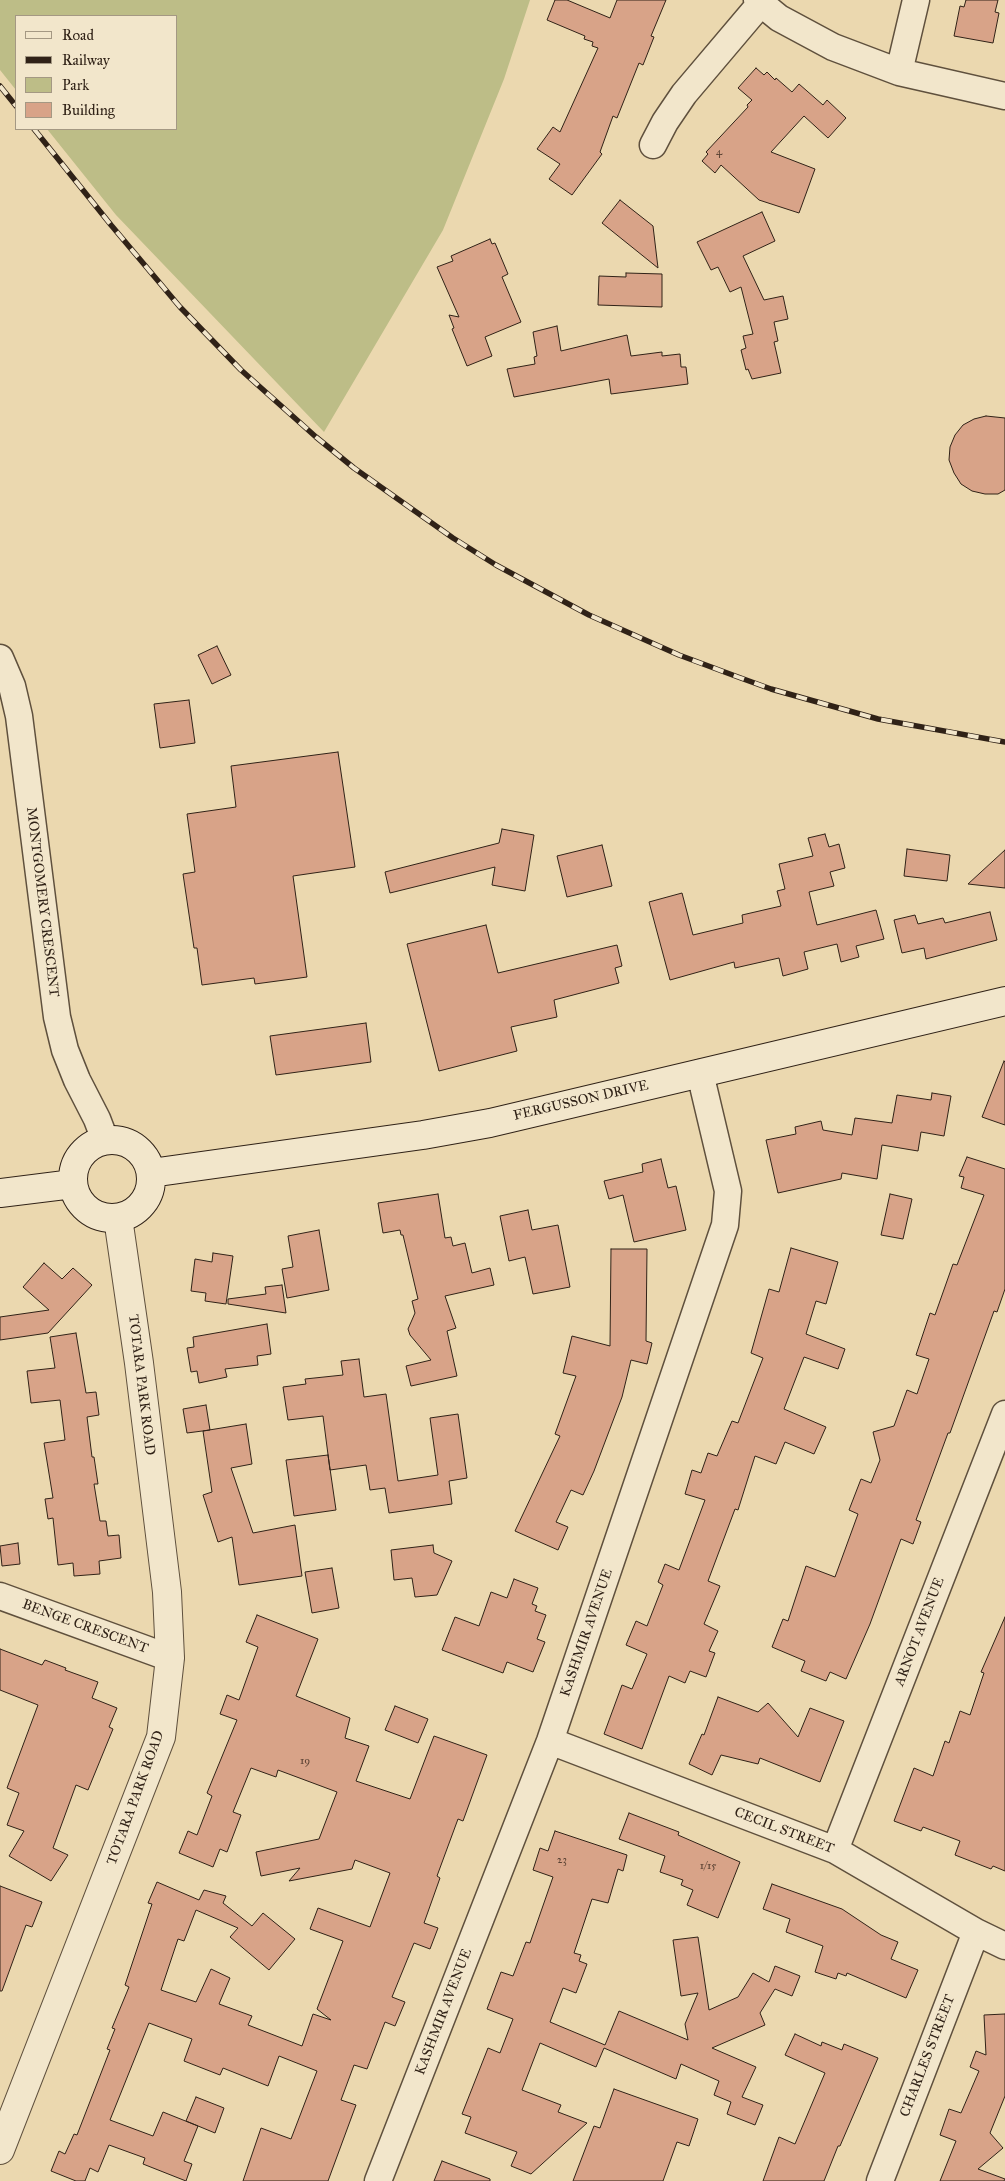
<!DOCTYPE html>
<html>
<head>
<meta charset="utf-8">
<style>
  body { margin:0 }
  #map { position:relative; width:1005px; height:2181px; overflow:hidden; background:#ebd8af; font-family:"IM FELL Great Primer",serif }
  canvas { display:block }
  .legend { position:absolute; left:15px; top:15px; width:162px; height:115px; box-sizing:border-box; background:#f2e6cb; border:1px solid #a49883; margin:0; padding:6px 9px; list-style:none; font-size:15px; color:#302217 }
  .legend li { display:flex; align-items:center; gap:10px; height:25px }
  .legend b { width:25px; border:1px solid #a49883 }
</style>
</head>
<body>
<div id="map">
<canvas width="1005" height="2181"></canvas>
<ul class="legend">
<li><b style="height:6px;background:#f2e6cb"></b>Road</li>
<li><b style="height:6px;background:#302217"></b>Railway</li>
<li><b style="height:14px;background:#bdbd87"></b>Park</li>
<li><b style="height:14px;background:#d8a388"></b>Building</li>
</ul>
</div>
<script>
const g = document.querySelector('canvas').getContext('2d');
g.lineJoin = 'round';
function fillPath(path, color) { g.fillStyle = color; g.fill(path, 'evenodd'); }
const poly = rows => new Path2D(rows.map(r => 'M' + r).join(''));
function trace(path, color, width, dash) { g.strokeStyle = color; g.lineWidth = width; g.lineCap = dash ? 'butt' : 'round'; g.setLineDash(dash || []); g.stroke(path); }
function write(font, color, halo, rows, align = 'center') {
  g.font = font + ' "IM FELL Great Primer",serif'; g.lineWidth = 4; g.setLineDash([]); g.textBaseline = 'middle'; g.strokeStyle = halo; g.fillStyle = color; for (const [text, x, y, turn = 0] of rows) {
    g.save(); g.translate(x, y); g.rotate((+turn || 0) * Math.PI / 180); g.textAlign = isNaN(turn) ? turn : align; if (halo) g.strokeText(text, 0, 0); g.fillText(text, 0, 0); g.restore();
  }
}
fillPath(poly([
  [0,0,530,0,504,79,443,230,324,432,116,215,47,129,176,129,176,16,16,16,16,90,0,70]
]), '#bdbd87');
const building = poly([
  [555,0,567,0,610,18,617,0,666,0,651,36,654,37,643,65,639,63,617,118,613,116,600,152,602,154,572,195,549,179,560,164,537,149,553,127,560,132,598,48,592,46,593,42,584,39,585,36,547,20,555,0],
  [966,0,998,0,995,12,999,13,993,43,954,36,960,6,964,7,966,0],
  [756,68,764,75,767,72,775,80,776,78,792,92,799,84,823,105,827,100,846,118,828,138,804,116,771,152,815,169,799,213,759,200,721,165,715,173,702,161,708,154,706,152,748,107,747,105,752,100,738,88,756,68],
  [620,200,653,226,658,268,602,223,620,200],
  [762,212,775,241,743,256,764,300,783,296,788,319,774,322,778,341,774,342,781,373,752,379,748,369,746,370,741,350,746,348,743,336,753,334,741,287,730,292,718,267,711,270,697,242,762,212],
  [490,239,492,244,495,243,508,274,502,277,521,322,485,337,492,356,467,366,452,329,454,328,449,315,459,317,437,267,453,261,451,256,490,239],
  [626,273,662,274,662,307,598,305,599,276,626,277,626,273],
  [557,326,561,351,627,335,631,356,662,352,662,356,680,354,681,367,686,367,688,384,611,394,609,379,514,397,507,369,535,364,534,357,537,356,533,332,557,326],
  [986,416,1005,418,1005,490,998,494,985,494,972,491,961,484,954,473,949,460,950,447,955,435,963,425,974,419,986,416],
  [217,646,231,675,212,684,198,655,217,646],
  [189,700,195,743,160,748,154,704,189,700],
  [338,752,355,867,293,876,307,977,255,984,254,978,202,985,197,948,194,948,183,874,195,872,187,814,236,807,231,766,338,752],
  [502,829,534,835,525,891,492,885,495,867,390,893,385,872,499,843,502,829],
  [825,834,829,847,839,844,845,868,830,872,834,886,809,892,817,925,876,910,884,939,856,946,859,957,841,962,837,944,804,952,808,969,783,976,779,958,735,968,734,962,670,980,649,902,682,893,693,935,743,923,742,915,781,906,777,891,785,889,779,864,813,856,808,838,825,834],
  [602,845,612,886,567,897,557,856,602,845],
  [907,849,950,855,947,881,904,876,907,849],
  [1005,850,1005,888,968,884,1005,850],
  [990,912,997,940,926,959,924,948,902,953,894,920,915,915,918,924,943,918,945,923,990,912],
  [486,925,498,973,617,945,622,966,615,968,619,983,554,1000,557,1017,511,1027,517,1051,439,1071,407,944,486,925],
  [366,1023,371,1062,276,1075,270,1036,366,1023],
  [1004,1061,1005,1062,1005,1125,982,1117,1004,1061],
  [932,1093,951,1096,944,1136,921,1132,918,1151,882,1145,877,1179,842,1173,841,1179,778,1193,766,1140,796,1134,795,1127,821,1121,823,1130,852,1135,855,1118,892,1123,897,1095,931,1100,932,1093],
  [967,1157,1005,1169,1005,1289,997,1312,994,1311,950,1433,948,1433,916,1520,921,1522,913,1544,901,1539,870,1624,846,1679,830,1672,826,1681,801,1671,805,1661,772,1647,783,1619,788,1621,806,1566,835,1577,858,1514,849,1510,861,1479,871,1483,880,1460,873,1432,894,1426,907,1390,917,1394,929,1359,916,1355,930,1313,935,1315,953,1264,957,1265,984,1195,961,1188,964,1177,959,1176,967,1157],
  [661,1159,668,1188,676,1186,686,1230,634,1242,623,1195,609,1199,604,1181,643,1172,642,1164,661,1159],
  [438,1194,445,1238,451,1237,453,1246,465,1243,472,1273,490,1268,494,1285,445,1296,456,1328,447,1331,457,1376,411,1386,406,1366,431,1360,410,1335,408,1329,415,1313,412,1301,418,1299,403,1235,401,1235,400,1230,383,1233,378,1203,438,1194],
  [890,1194,912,1199,903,1239,881,1235,890,1194],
  [528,1210,532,1230,558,1225,570,1287,533,1294,525,1257,509,1261,500,1216,528,1210],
  [319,1230,329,1290,287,1298,282,1269,293,1267,288,1236,319,1230],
  [791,1248,838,1262,826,1304,816,1301,806,1334,845,1349,838,1369,804,1357,784,1409,826,1427,814,1454,785,1442,776,1464,755,1456,738,1510,735,1509,708,1581,720,1586,704,1624,718,1631,709,1651,715,1653,706,1677,690,1671,685,1683,669,1676,642,1749,604,1734,622,1685,632,1689,647,1654,626,1645,636,1621,647,1626,663,1585,658,1582,665,1564,679,1570,705,1500,685,1494,692,1470,701,1473,708,1453,717,1456,732,1421,738,1423,763,1358,751,1353,769,1289,779,1292,791,1248],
  [611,1249,647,1249,646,1341,652,1343,647,1364,631,1360,622,1397,594,1471,583,1495,571,1490,556,1522,568,1527,558,1550,515,1531,560,1436,555,1434,576,1376,563,1373,572,1336,610,1346,611,1249],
  [213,1253,233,1256,226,1304,205,1301,206,1293,191,1291,195,1259,212,1262,213,1253],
  [44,1263,62,1279,73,1268,92,1285,48,1333,0,1340,0,1317,49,1310,23,1287,44,1263],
  [282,1285,286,1313,228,1304,228,1299,266,1294,265,1287,282,1285],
  [267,1324,271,1354,257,1356,258,1365,225,1369,227,1377,199,1383,197,1371,191,1372,187,1348,194,1347,193,1337,267,1324],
  [76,1333,86,1393,96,1392,99,1415,87,1417,92,1457,94,1457,98,1484,94,1484,100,1521,106,1521,108,1536,119,1535,121,1558,99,1561,100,1574,74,1576,73,1563,58,1565,53,1518,48,1519,45,1499,53,1498,44,1443,65,1440,60,1400,31,1403,27,1371,55,1368,50,1337,76,1333],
  [359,1359,364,1397,386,1394,398,1481,438,1475,430,1418,458,1414,467,1478,449,1481,452,1504,389,1513,385,1488,370,1490,366,1465,330,1470,323,1416,288,1420,283,1387,306,1384,305,1379,343,1375,341,1361,359,1359],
  [206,1405,210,1430,187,1433,183,1409,206,1405],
  [246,1424,252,1464,231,1468,253,1533,295,1525,302,1576,239,1585,232,1537,218,1542,203,1495,212,1492,203,1431,246,1424],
  [328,1455,336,1510,294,1516,286,1460,328,1455],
  [18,1543,20,1564,2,1566,0,1546,18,1543],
  [433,1545,434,1553,452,1561,437,1595,415,1597,412,1578,394,1580,391,1550,433,1545],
  [332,1568,339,1608,312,1613,305,1572,332,1568],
  [514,1579,538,1588,532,1604,537,1606,535,1611,546,1615,537,1639,545,1642,533,1672,507,1662,503,1673,442,1650,455,1617,479,1626,491,1592,507,1598,514,1579],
  [257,1615,318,1639,296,1696,350,1718,345,1738,369,1746,356,1781,410,1799,434,1736,487,1755,463,1821,458,1819,437,1876,440,1878,424,1923,438,1928,430,1949,414,1943,392,1997,405,2002,395,2026,385,2022,367,2069,354,2065,341,2100,356,2105,328,2181,243,2181,261,2128,291,2139,317,2071,279,2056,268,2086,223,2068,220,2075,184,2061,192,2039,149,2023,110,2120,153,2136,163,2112,198,2126,184,2161,192,2164,186,2181,143,2164,145,2158,109,2145,98,2172,90,2168,85,2181,76,2181,51,2171,59,2151,65,2154,74,2134,77,2135,110,2050,107,2049,115,2029,112,2028,129,1987,125,1985,152,1904,148,1903,157,1882,199,1900,204,1890,226,1896,223,1903,252,1926,263,1913,295,1939,269,1970,230,1937,238,1928,196,1910,184,1941,178,1939,161,1990,196,2002,211,1969,230,1978,219,2004,252,2016,248,2025,302,2046,313,2014,331,2020,317,2009,343,1941,310,1929,318,1908,370,1927,390,1873,355,1860,352,1869,289,1881,300,1868,261,1876,256,1852,319,1839,337,1792,278,1770,276,1777,251,1768,233,1812,241,1815,227,1852,220,1849,213,1867,179,1853,188,1831,197,1835,212,1796,207,1793,237,1720,220,1714,227,1695,239,1700,258,1647,246,1642,257,1615],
  [1005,1617,1005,1871,993,1866,991,1869,955,1855,960,1841,923,1827,921,1831,894,1821,914,1768,933,1776,945,1741,949,1743,960,1711,970,1715,984,1673,981,1672,1005,1617],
  [0,1649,42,1665,45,1660,66,1668,65,1670,98,1682,92,1698,117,1708,109,1727,113,1729,88,1790,76,1785,53,1848,68,1855,51,1881,9,1856,24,1831,7,1825,19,1793,7,1788,38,1705,0,1690,0,1649],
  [718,1697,758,1712,768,1703,798,1737,810,1708,844,1721,820,1782,760,1758,758,1764,721,1755,712,1775,689,1764,702,1734,704,1735,718,1697],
  [395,1706,428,1719,418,1743,385,1730,395,1706],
  [629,1813,679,1832,678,1835,740,1862,718,1918,687,1905,693,1890,681,1885,683,1880,660,1872,665,1856,619,1839,629,1813],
  [555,1831,627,1855,623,1871,618,1869,608,1903,592,1899,574,1953,581,1955,579,1961,587,1964,576,1993,563,1988,550,2022,605,2045,619,2011,688,2040,685,2024,698,1993,681,1996,673,1940,698,1937,709,2010,738,1997,753,1973,769,1982,775,1966,800,1976,792,1996,775,1989,760,2013,765,2025,712,2048,756,2067,742,2097,763,2105,755,2125,727,2114,731,2102,714,2095,719,2081,681,2064,676,2079,604,2048,596,2067,540,2043,522,2090,561,2105,558,2112,587,2123,531,2174,511,2166,517,2152,465,2133,471,2117,462,2114,488,2048,500,2053,513,2019,487,2009,501,1972,513,1976,526,1942,530,1943,553,1877,533,1870,540,1848,548,1851,555,1831],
  [772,1884,842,1909,881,1935,898,1942,891,1959,918,1970,906,1998,847,1973,846,1976,838,1973,836,1979,815,1972,823,1946,786,1932,790,1919,763,1909,772,1884],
  [0,1886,42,1902,32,1927,26,1925,2,1991,0,1991,0,1886],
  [1005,2014,1005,2096,990,2133,1003,2148,978,2169,1005,2179,1004,2181,940,2181,956,2141,940,2135,949,2109,961,2113,979,2071,970,2067,976,2051,986,2055,984,2015,1005,2014],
  [795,2034,821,2046,822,2042,842,2050,844,2044,878,2058,840,2146,838,2146,824,2181,763,2181,779,2137,795,2144,825,2073,785,2055,795,2034],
  [614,2089,698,2119,689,2146,677,2142,663,2181,573,2181,594,2126,600,2128,614,2089],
  [196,2097,224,2108,215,2133,186,2121,196,2097],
  [442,2161,490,2179,490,2181,434,2181,442,2161]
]);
fillPath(building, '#d8a388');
trace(building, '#302217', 1);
const minor = poly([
  [757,0,779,18,833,47,899,72,1005,96],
  [899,72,916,0],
  [653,145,665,122,684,94,761,3],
  [0,658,12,686,19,716,57,1017,65,1050,77,1080,97,1119,105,1140],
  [0,1596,170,1658],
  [550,1741,835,1850,976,1932,1005,1946],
  [835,1850,1005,1414],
  [378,2181,550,1741,725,1225,728,1191,700,1073],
  [880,2181,976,1932]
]);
const tertiary = poly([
  [0,2150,161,1737,170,1658,167,1592,139,1363,118,1218]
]);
const secondary = poly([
  '73 1179a39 39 0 1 1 78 0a39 39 0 1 1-78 0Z',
  [151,1173,423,1135,490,1123,1005,1001],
  [0,1193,73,1184]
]);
trace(minor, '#5f503d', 29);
trace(tertiary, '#5f503d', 30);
trace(secondary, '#302217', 30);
trace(minor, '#f2e6cb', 26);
trace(tertiary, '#f2e6cb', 28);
trace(secondary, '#f2e6cb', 28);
const rail = poly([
  [0,86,16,106],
  [34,129,111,225,180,307,241,370,316,437,354,468,453,538,496,565,589,615,679,655,738,677,771,689,878,719,1005,742]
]);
trace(rail, '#302217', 5.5);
trace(rail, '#f2e6cb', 4, [11]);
write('11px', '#5a4233', null, [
  ["4",719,152],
  ["19",305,1761],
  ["23",562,1860],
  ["1/15",708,1866]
]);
write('14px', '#302217', '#f2e6cb', [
  ["MONTGOMERY CRESCENT",42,902,83],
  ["FERGUSSON DRIVE",581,1101,-13],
  ["TOTARA PARK ROAD",141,1385,83],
  ["BENGE CRESCENT",85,1627,20],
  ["ARNOT AVENUE",920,1632,-69],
  ["KASHMIR AVENUE",587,1633,-71],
  ["TOTARA PARK ROAD",136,1798,-70],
  ["CECIL STREET",784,1831,21],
  ["KASHMIR AVENUE",444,2012,-69],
  ["CHARLES STREET",928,2056,-69]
]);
</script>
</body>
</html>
